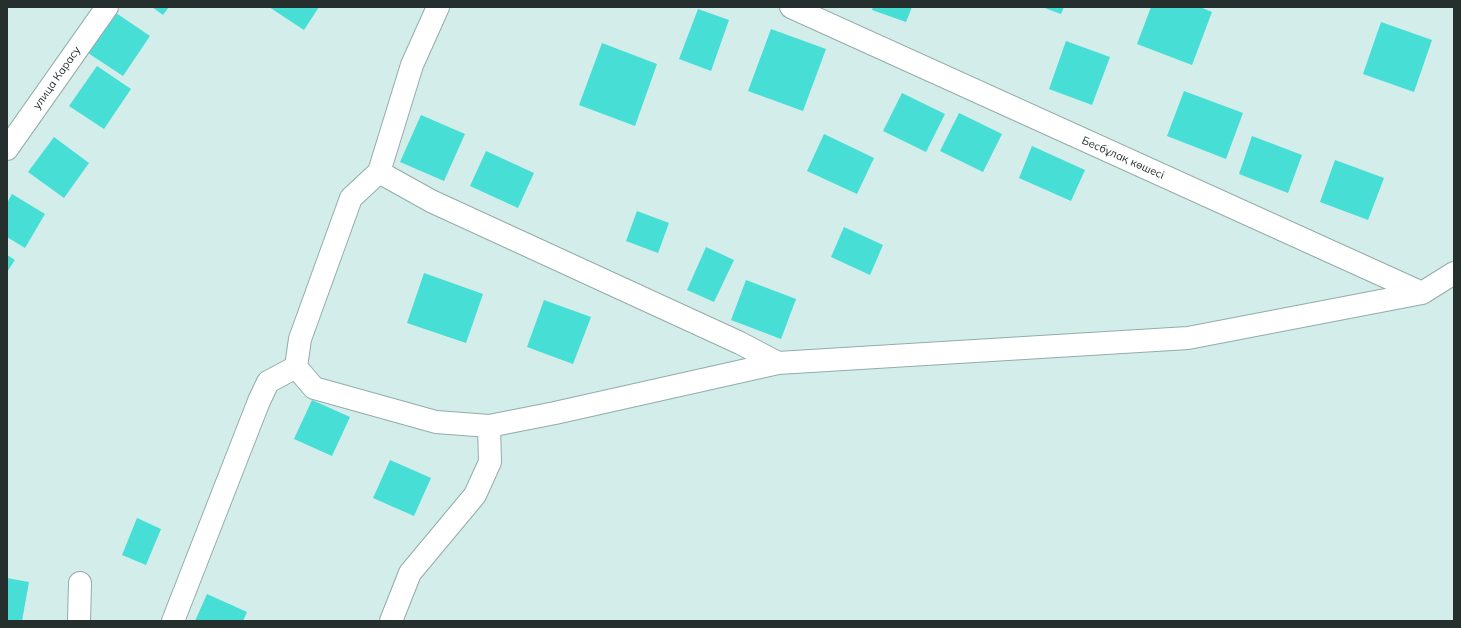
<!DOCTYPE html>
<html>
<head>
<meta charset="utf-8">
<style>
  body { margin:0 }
  #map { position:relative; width:1461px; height:628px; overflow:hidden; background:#d2edea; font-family:Mulish,sans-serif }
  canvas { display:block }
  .frame { position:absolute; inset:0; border:8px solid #252f2e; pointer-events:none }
</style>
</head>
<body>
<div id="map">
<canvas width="1461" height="628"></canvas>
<div class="frame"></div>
</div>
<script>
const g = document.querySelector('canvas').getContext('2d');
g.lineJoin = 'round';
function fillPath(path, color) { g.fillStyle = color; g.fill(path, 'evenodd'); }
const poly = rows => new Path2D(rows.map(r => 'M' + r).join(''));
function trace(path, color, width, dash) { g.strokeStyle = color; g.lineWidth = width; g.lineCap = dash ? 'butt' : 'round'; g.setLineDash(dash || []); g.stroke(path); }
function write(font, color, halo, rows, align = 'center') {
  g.font = font + ' Mulish,sans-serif'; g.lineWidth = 3.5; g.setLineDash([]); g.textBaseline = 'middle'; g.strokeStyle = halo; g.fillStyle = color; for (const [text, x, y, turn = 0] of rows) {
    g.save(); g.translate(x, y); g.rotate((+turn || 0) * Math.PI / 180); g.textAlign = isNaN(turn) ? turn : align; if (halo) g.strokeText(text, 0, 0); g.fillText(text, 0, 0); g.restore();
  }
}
fillPath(poly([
  [152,7,169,7,163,15],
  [269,7,319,7,304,30],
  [873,7,912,7,906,22,872,10],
  [1042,7,1064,7,1061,14],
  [1151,7,1200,7,1212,12,1192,65,1137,44],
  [698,9,729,20,711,71,679,59],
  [116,13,150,36,123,76,88,53],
  [1381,22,1432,40,1414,92,1363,74],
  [771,29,826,49,803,111,748,91],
  [1066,41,1110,57,1092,105,1049,89],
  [602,43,657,64,635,126,579,105],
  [97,66,131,89,104,129,69,106],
  [1184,91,1243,113,1226,159,1167,136],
  [902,93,945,114,926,152,883,131],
  [959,113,1002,134,983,172,940,151],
  [421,115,465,134,444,181,400,162],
  [824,134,874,158,857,194,807,171],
  [1252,136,1302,155,1288,193,1239,174],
  [54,137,89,163,64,198,28,172],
  [1032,146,1085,170,1071,201,1019,178],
  [486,151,534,173,518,208,470,186],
  [1335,160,1384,178,1368,220,1320,202],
  [12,194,45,214,25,248,7,237,7,203],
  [637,211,669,223,658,253,626,241],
  [844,227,883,245,870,275,831,257],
  [706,247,734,260,714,302,687,290],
  [7,255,15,260,7,272],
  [424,273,483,294,466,343,407,323],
  [746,280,796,299,781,339,731,320],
  [544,300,591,317,573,364,527,347],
  [312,400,350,417,332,456,294,439],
  [390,460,431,478,414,516,373,498],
  [137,518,161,529,146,565,122,555],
  [7,578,29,582,22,621,7,621],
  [207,594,247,612,243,621,195,621]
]), '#47ded6');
const minor = poly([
  [438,7,412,65,379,172,431,201,740,343,778,363],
  [791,7,1422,293,1454,273],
  [7,149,107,7],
  [379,172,351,198,300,339,296,367,314,388,436,422,489,426,555,413,778,363,1188,338,1422,293],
  [79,621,80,583],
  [173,621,259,401,268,382,296,367],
  [391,621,410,573,475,495,490,462,489,426]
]);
trace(minor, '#93acaa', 24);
trace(minor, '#fff', 22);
write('11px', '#252f2e', '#fff', [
  ["улица Карасу",57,78,-55],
  ["Бесбұлақ көшесі",1123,158,24]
]);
</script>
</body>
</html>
